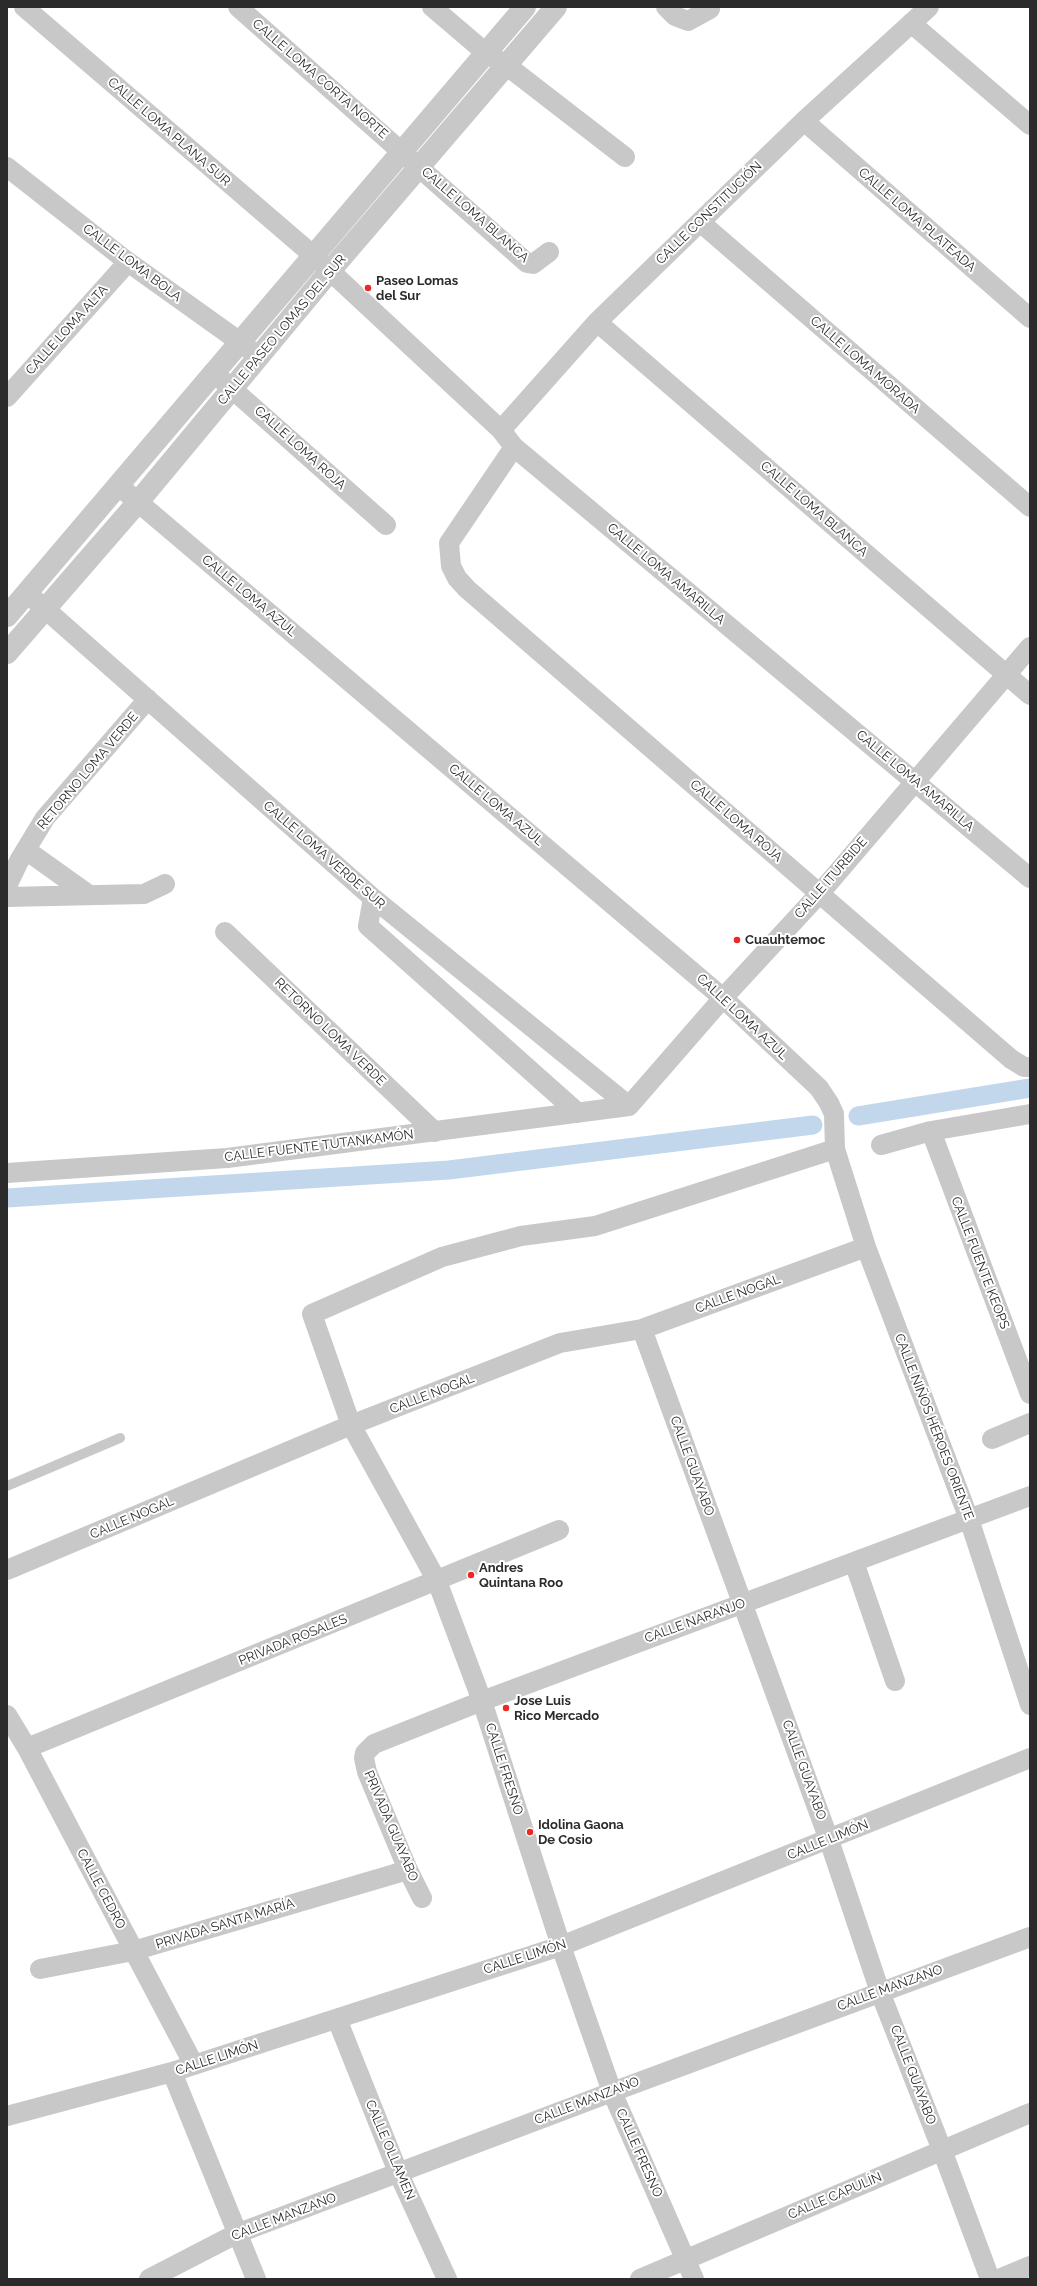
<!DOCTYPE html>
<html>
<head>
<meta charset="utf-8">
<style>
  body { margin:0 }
  #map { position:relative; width:1037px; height:2286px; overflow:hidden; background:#fff; font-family:Raleway,sans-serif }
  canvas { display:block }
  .frame { position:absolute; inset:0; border:8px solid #2b2b2b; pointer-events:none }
</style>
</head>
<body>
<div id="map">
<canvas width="1037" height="2286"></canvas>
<div class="frame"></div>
</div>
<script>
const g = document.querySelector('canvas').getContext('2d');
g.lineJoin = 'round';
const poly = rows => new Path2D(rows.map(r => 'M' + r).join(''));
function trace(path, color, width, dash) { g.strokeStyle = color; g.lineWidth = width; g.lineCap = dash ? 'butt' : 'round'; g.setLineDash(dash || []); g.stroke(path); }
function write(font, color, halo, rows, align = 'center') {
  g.font = font + ' Raleway,sans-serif'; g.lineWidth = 4; g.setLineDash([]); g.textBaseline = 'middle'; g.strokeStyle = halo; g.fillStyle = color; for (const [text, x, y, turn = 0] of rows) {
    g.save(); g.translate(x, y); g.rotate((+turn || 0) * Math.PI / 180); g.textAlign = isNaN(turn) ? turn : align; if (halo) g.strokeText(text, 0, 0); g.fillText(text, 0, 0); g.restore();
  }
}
trace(poly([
  [858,1116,1030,1088],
  [7,1198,449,1170,813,1125]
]), '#c2d7ec', 19);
trace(poly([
  [7,1486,120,1438]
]), '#c8c8c8', 10);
trace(poly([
  [24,7,314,256,501,430,514,447,1030,878],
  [238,7,527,263,533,264,549,252],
  [432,7,486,53,506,65,625,157],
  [666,7,675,16,688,21,710,9],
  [911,23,1030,125],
  [804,121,1030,318],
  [7,167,128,262,240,342,259,357],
  [700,222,1030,507],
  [597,322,1030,695],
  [213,372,386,525],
  [7,397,128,262],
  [501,430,597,322,804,121,929,7],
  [514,447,449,543,451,566,457,578,467,589,1011,1059,1024,1067,1030,1067],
  [119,486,723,998,819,1088,829,1103,834,1114,835,1149,866,1247,969,1519,1030,1705],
  [27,593,373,898,629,1106],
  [26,850,89,895],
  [7,886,19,861,45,818,148,699],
  [7,897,144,894,165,884],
  [373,898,368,926,578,1113],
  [225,932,435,1132],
  [629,1106,723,998,820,893,1030,647],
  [931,1131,1030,1394],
  [881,1145,931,1131,1030,1114],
  [7,1173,227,1158,629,1106],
  [642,1329,829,1840,880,1992,942,2150,990,2279],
  [992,1439,1030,1423],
  [854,1562,895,1681],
  [7,1570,351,1425,560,1343,642,1329,866,1247],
  [7,1715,27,1748,194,2065],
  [27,1748,559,1530],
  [422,1898,408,1870,367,1772,364,1758,365,1753,374,1744,482,1701,1030,1496],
  [40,1969,133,1951,408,1870],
  [337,2019,398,2172,447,2279],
  [172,2072,256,2279],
  [7,2116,172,2072,561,1946,1030,1758],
  [149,2279,236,2234,612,2092,1030,1937],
  [640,2279,1030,2113],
  [694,2279,612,2092,561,1946,482,1701,437,1581,351,1425,312,1314,442,1257,521,1236,595,1226,835,1149],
  [999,2279,1030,2266]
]), '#c8c8c8', 20);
trace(poly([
  [7,616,525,7],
  [7,653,138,502,329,272,556,7]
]), '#c8c8c8', 22);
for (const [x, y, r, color] of [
  [368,288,4,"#ec2924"],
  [737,940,4,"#ec2924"],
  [471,1575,4,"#ec2924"],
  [506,1708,4,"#ec2924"],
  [530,1832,4,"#ec2924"]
]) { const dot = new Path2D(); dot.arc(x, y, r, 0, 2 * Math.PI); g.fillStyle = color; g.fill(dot); trace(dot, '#fff', 1.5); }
write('13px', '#2b2b2b', '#fff', [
  ["CALLE LOMA CORTA NORTE",320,79,41],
  ["CALLE LOMA PLANA SUR",169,132,41],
  ["CALLE CONSTITUCIÓN",709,213,-44],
  ["CALLE LOMA BLANCA",475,215,41],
  ["CALLE LOMA PLATEADA",917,220,41],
  ["CALLE LOMA BOLA",132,263,37],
  ["CALLE LOMA ALTA",67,330,-48],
  ["CALLE PASEO LOMAS DEL SUR",282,330,-50],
  ["CALLE LOMA MORADA",865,365,41],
  ["CALLE LOMA ROJA",300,448,42],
  ["CALLE LOMA BLANCA",814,509,41],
  ["CALLE LOMA AMARILLA",666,574,40],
  ["CALLE LOMA AZUL",249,596,40],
  ["RETORNO LOMA VERDE",88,771,-50],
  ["CALLE LOMA AMARILLA",915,781,40],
  ["CALLE LOMA AZUL",496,805,40],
  ["CALLE LOMA ROJA",736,821,41],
  ["CALLE LOMA VERDE SUR",324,855,41],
  ["CALLE ITURBIDE",831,878,-49],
  ["CALLE LOMA AZUL",742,1017,43],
  ["RETORNO LOMA VERDE",330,1032,44],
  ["CALLE FUENTE TUTANKAMÓN",319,1146,-7],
  ["CALLE FUENTE KEOPS",980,1263,69],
  ["CALLE NOGAL",738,1294,-20],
  ["CALLE NOGAL",432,1394,-21],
  ["CALLE NIÑOS HÉROES ORIENTE",934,1427,69],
  ["CALLE GUAYABO",692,1466,70],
  ["CALLE NOGAL",132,1518,-23],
  ["CALLE NARANJO",695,1621,-20],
  ["PRIVADA ROSALES",293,1640,-22],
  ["CALLE FRESNO",504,1769,72],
  ["CALLE GUAYABO",804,1770,70],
  ["PRIVADA GUAYABO",391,1826,67],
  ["CALLE LIMÓN",828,1840,-22],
  ["CALLE CEDRO",101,1889,62],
  ["PRIVADA SANTA MARÍA",225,1924,-17],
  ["CALLE LIMÓN",525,1957,-18],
  ["CALLE MANZANO",890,1988,-20],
  ["CALLE LIMÓN",217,2058,-18],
  ["CALLE GUAYABO",913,2075,69],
  ["CALLE MANZANO",587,2101,-21],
  ["CALLE OLLAMEN",390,2150,67],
  ["CALLE FRESNO",639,2153,66],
  ["CALLE CAPULÍN",835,2196,-23],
  ["CALLE MANZANO",284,2217,-21]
]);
write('bold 13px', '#2b2b2b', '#fff', [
  ["Paseo Lomas",376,281],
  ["del Sur",376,296],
  ["Cuauhtemoc",745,940],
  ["Andres",479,1568],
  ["Quintana Roo",479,1583],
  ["Jose Luis",514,1701],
  ["Rico Mercado",514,1716],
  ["Idolina Gaona",538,1825],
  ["De Cosio",538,1840]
], 'left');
</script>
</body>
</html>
